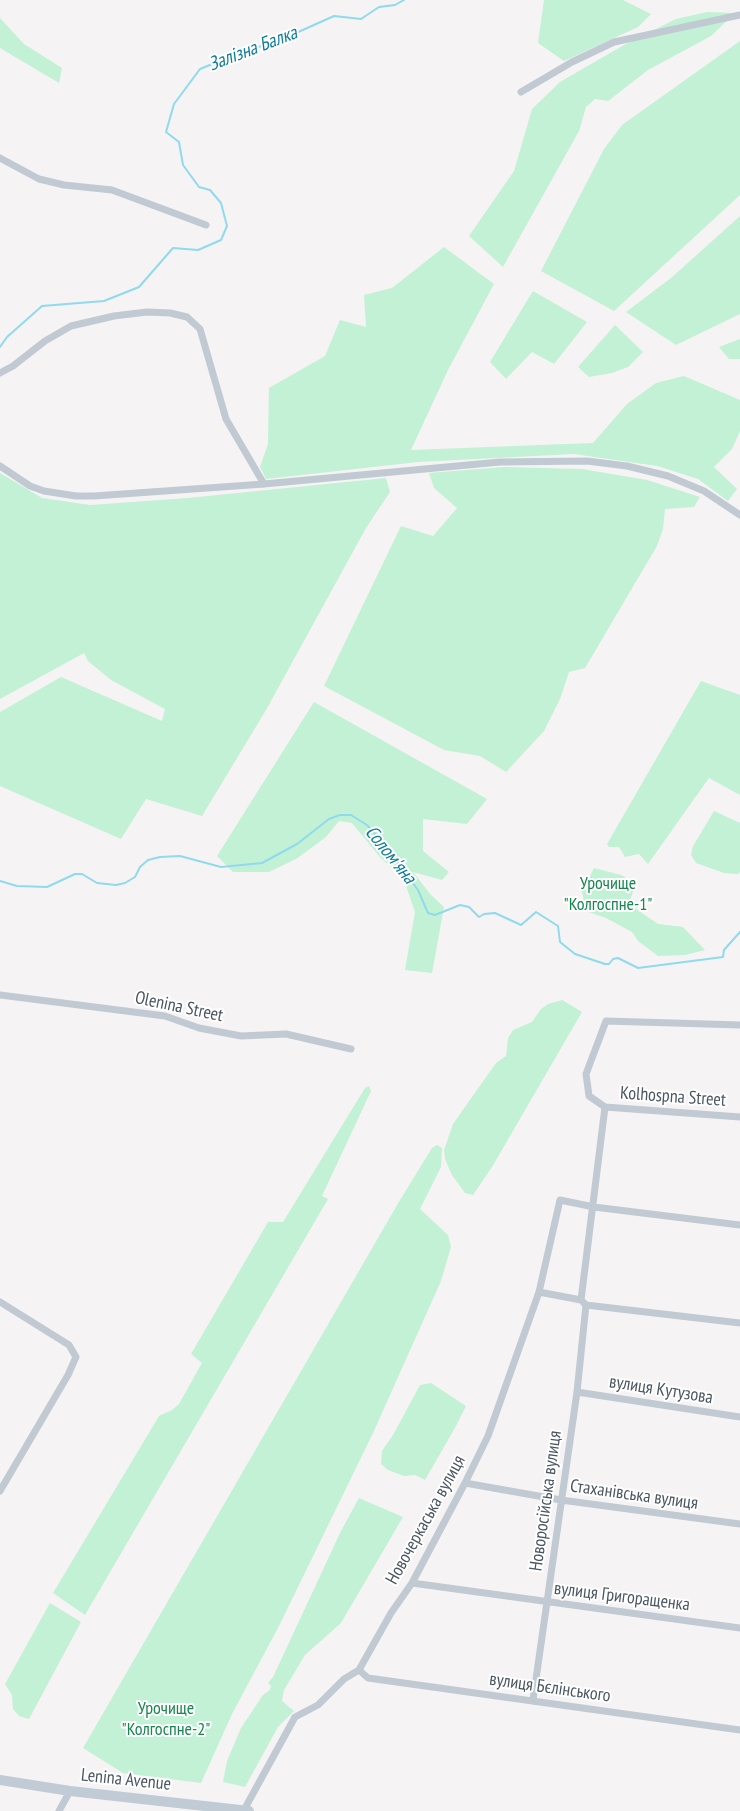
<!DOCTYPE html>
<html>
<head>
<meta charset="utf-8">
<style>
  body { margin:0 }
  canvas { display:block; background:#f5f3f3 }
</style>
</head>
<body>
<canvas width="740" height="1811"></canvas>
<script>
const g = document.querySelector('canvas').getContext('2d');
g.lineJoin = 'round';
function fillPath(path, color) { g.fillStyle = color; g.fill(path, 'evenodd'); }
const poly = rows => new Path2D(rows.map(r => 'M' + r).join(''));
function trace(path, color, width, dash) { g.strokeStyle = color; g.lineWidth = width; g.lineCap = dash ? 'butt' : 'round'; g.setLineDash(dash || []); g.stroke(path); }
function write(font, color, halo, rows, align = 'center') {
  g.font = font + ' "PT Sans Narrow",sans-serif'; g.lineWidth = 4; g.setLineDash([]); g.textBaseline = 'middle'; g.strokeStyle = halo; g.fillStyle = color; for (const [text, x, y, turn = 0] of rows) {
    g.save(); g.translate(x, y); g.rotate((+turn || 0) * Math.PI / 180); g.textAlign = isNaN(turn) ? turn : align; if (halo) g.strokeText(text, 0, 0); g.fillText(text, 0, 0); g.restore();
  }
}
fillPath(poly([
  [544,0,623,0,651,14,638,27,564,61,538,43],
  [707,12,735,13,711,36,648,70,608,101,595,99,586,107,579,131,503,267,469,236,514,171,532,109,560,82,624,45,676,19],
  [0,18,24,44,62,68,59,83,0,48],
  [740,41,740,195,614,311,541,271,604,149,622,125],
  [740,216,740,314,676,345,626,312,671,278],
  [444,247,494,284,448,370,411,450,593,443,627,404,656,383,684,376,740,400,740,431,732,449,714,467,737,489,728,501,698,479,657,466,574,454,418,462,266,479,260,467,268,444,269,388,325,356,340,320,366,327,364,295,392,288],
  [533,291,587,322,554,364,532,352,506,379,490,362],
  [615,325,643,352,628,367,612,373,589,377,578,367],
  [740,339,740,359,729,359,719,347],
  [505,467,582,469,647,480,700,497,694,507,665,509,663,529,657,546,585,668,569,672,560,699,544,731,506,772,480,756,444,750,324,686,401,526,433,536,457,508,434,488,429,473],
  [0,473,42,498,90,505,188,498,386,478,390,492,366,528,266,710,202,816,146,799,121,839,0,786,0,712,61,677,162,721,165,709,111,680,88,661,84,653,0,699],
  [701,681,740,695,740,795,709,778,648,864,639,854,625,857,619,847,609,847,607,844],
  [314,702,487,799,467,824,423,819,423,851,449,872,442,880,413,872,431,895,444,907,432,973,405,970,415,912,404,880,379,856,352,823,339,821,326,837,296,859,269,872,233,872,217,856],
  [714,811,740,823,740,872,738,874,724,873,696,863,691,855,693,846],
  [594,868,621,875,632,881,633,891,629,904,658,924,683,927,705,950,685,955,658,956,638,941,632,932,606,918,586,911,582,892],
  [562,1000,582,1012,492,1167,473,1195,465,1193,452,1175,445,1159,444,1150,453,1124,496,1063,506,1056,508,1038,513,1030,532,1022,541,1009,548,1004],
  [369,1086,371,1091,322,1196,328,1199,85,1615,53,1593,159,1416,172,1410,179,1404,202,1363,191,1354,268,1222,283,1222,365,1088],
  [437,1145,442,1148,441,1167,420,1209,448,1235,451,1247,441,1281,373,1433,280,1624,232,1714,201,1783,123,1773,83,1748,400,1200,432,1148],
  [431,1383,466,1406,456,1426,425,1480,415,1475,404,1476,388,1470,381,1464,382,1451,393,1435,420,1385],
  [359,1498,403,1517,341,1623,305,1655,284,1690,282,1701,294,1711,278,1727,245,1787,223,1782,227,1761,241,1728,263,1695,270,1690,271,1686,268,1683,273,1677,341,1531],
  [50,1603,81,1622,29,1719,19,1716,13,1709,12,1695,5,1684]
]), '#c3f1d5');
trace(poly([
  [0,347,7,337,42,306,104,301,139,287,173,248,198,250,221,240,227,226,221,203,210,190,199,187,183,165,179,142,166,132,174,104,200,69,244,51,276,42,334,16,361,19,379,7,395,5,404,0],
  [0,881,17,886,47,887,75,874,82,874,97,883,116,885,125,883,135,877,140,867,148,860,160,857,180,856,221,867,262,863,297,844,329,819,340,815,351,815,367,825,384,844,418,890,428,913,435,915,460,905,469,907,479,917,484,914,495,913,521,925,536,912,558,926,560,942,575,954,605,964,609,964,613,959,618,958,638,968,723,957,724,950,740,932]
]), '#90daee', 2);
trace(poly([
  [521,92,572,62,614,42,740,15],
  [0,158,39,179,64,185,112,190,206,225],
  [0,373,13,366,45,341,71,326,114,316,147,312,170,313,187,317,200,329,226,419,264,484],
  [0,466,30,486,44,491,76,496,94,496,264,484,500,462,587,461,627,466,668,476,704,491,740,515],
  [0,995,165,1016,199,1028,241,1036,286,1034,351,1049],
  [605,1107,740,1117],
  [539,1292,581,1300,586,1305,740,1323],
  [581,1300,605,1107,589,1096,586,1074,606,1021,740,1025],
  [0,1302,69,1345,76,1357,68,1375,0,1491],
  [577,1392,740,1417],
  [465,1483,561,1500,740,1524],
  [412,1583,740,1628],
  [359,1670,368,1678,740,1730],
  [533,1700,577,1392,586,1305],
  [244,1810,295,1717,318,1705,344,1679,359,1670,391,1613,412,1583,465,1483,488,1436,539,1292,560,1200,594,1207,740,1225],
  [59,1811,70,1791]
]), '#c1cad2', 7);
trace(poly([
  [0,1780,70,1791,249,1811]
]), '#c1cbd6', 10);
write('18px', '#17864f', '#fff', [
  ["Урочище",608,884],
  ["\"Колгоспне-1\"",608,905],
  ["Урочище",166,1709],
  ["\"Колгоспне-2\"",166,1730]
]);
write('18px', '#4a5661', '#fff', [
  ["Olenina Street",179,1007,12],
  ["Kolhospna Street",673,1097,4],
  ["вулиця Кутузова",661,1390,9],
  ["Стаханівська вулиця",634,1495,8],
  ["Новоросійська вулиця",546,1501,-82],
  ["Новочеркаська вулиця",426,1520,-61],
  ["вулиця Григоращенка",622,1597,7],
  ["вулиця Бєлінського",550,1688,8],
  ["Lenina Avenue",126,1780,6]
]);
write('italic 19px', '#0c7c9b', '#fff', [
  ["Залізна Балка",253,49,-21],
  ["Солом'яна",390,855,51]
]);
</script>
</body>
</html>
